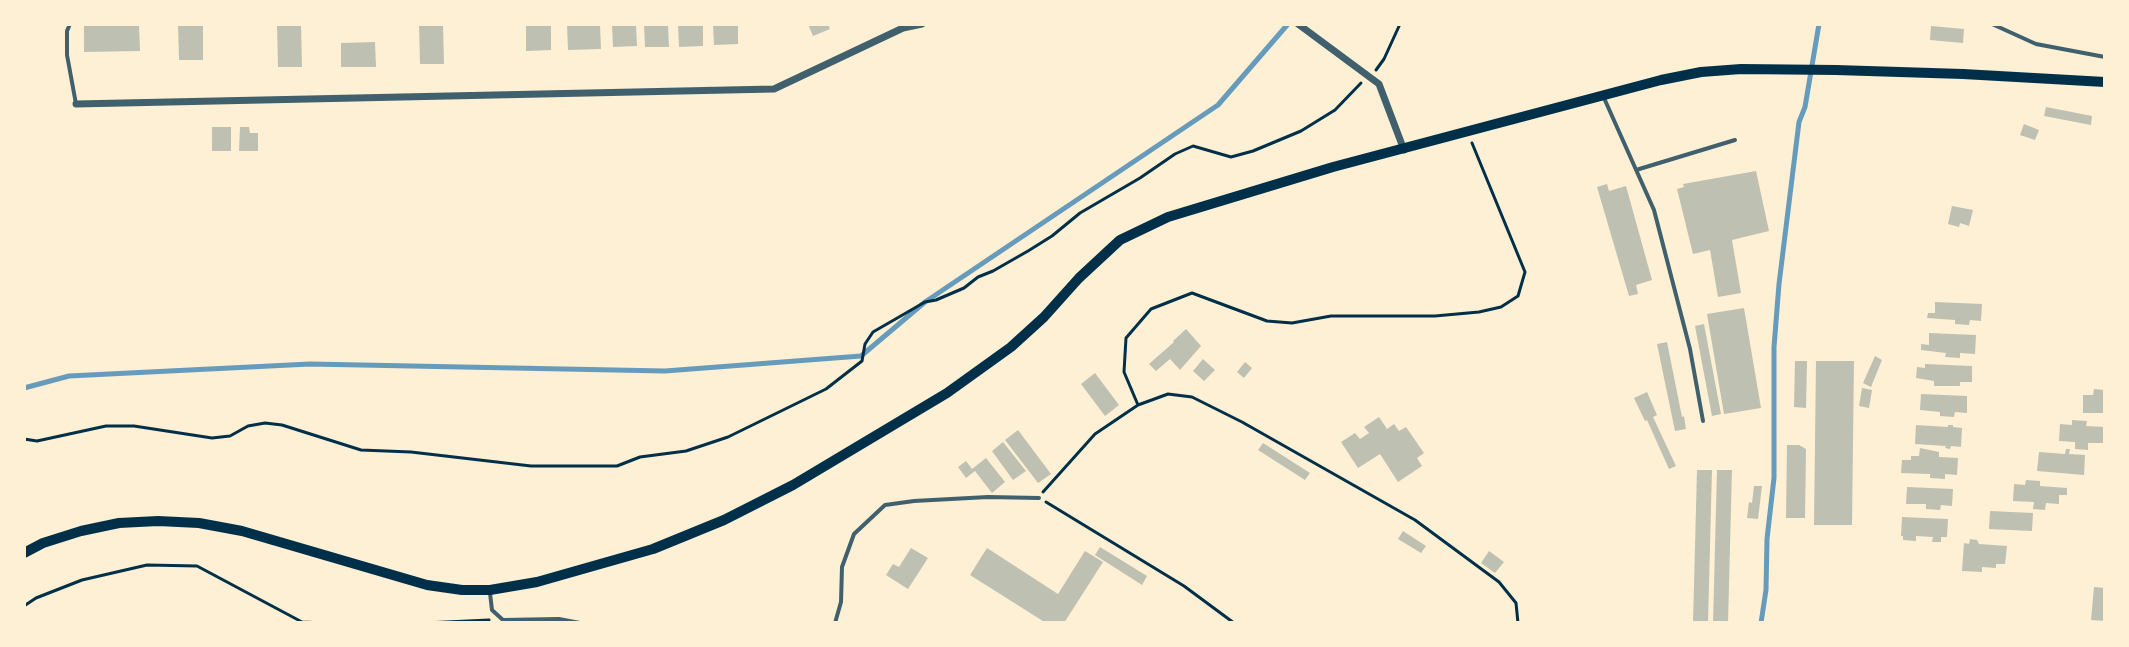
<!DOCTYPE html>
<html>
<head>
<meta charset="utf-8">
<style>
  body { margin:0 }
  #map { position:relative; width:2129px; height:647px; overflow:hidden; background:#fdf0d5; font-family:Arial,sans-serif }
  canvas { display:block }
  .frame { position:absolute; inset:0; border:26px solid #fdf0d5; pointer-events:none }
</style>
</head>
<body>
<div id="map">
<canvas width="2129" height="647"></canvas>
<div class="frame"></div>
</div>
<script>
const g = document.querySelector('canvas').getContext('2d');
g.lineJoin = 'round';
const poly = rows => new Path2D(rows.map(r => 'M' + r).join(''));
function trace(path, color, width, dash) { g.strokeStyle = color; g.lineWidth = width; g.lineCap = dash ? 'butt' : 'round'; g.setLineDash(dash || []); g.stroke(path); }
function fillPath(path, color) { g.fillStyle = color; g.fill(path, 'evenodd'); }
trace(poly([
  [24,388,69,376,310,364,665,371,861,356,925,302,1218,105,1288,24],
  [1761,623,1766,590,1767,539,1774,478,1774,347,1779,284,1799,122,1805,107,1819,24]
]), '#669bbc', 5);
fillPath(poly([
  [84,24,139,24,140,51,84,52],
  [178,24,203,24,203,60,179,60],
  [277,24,301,24,302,67,278,67],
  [419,24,443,24,444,64,420,64],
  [526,24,551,24,551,50,526,51],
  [567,24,600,24,601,49,568,50],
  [612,24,636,24,637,46,613,47],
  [644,24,668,24,669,47,645,47],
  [678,24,703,24,703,46,679,47],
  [713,24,738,24,738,44,714,45],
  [808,24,828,24,830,29,813,36],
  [1931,26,1964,29,1963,43,1930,40],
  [375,42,376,67,341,67,341,43],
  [2046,107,2092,116,2091,125,2044,116],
  [2024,124,2039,130,2035,140,2020,135],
  [212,127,231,127,231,151,212,151],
  [240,127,249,127,250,133,258,133,258,151,239,151],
  [1756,171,1769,231,1732,240,1741,293,1718,297,1710,250,1693,254,1677,189,1684,187,1683,184],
  [1607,184,1609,191,1626,186,1652,280,1636,285,1638,294,1629,296,1597,187],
  [1952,206,1973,210,1969,226,1960,223,1959,227,1948,224],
  [1935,302,1982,304,1981,321,1970,320,1969,325,1955,324,1955,320,1927,318,1928,313,1935,313],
  [1744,308,1761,408,1724,414,1707,314],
  [1704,324,1721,414,1712,416,1695,326],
  [1186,329,1201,346,1180,370,1170,359,1156,371,1149,364,1174,342,1173,341],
  [1929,333,1976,335,1975,354,1960,353,1960,358,1945,357,1946,353,1921,350,1921,344,1929,345],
  [1667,342,1682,417,1684,416,1686,429,1675,431,1657,344],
  [1875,356,1882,360,1871,387,1863,383],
  [1203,359,1215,370,1204,381,1193,371],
  [1795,361,1807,361,1806,408,1794,407],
  [1816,361,1854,361,1852,525,1814,525],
  [1245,362,1252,368,1244,378,1237,372],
  [1925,364,1972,366,1972,382,1960,382,1960,386,1934,386,1934,381,1916,378,1917,367,1925,368],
  [1095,373,1119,405,1105,416,1081,384],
  [1862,388,1872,390,1869,408,1859,406],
  [2094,389,2104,390,2105,413,2083,413,2083,395,2093,395],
  [1647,392,1657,415,1653,417,1676,466,1669,469,1647,420,1645,421,1634,398],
  [1921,394,1967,396,1967,413,1955,412,1954,417,1940,416,1940,412,1920,410],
  [1379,417,1387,429,1394,424,1399,431,1406,427,1424,453,1417,458,1422,466,1398,482,1380,454,1358,468,1341,442,1355,433,1360,439,1369,433,1364,427],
  [2072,420,2087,421,2086,426,2105,427,2105,443,2088,443,2088,450,2075,449,2075,442,2059,441,2060,424,2072,425],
  [1916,425,1948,427,1948,425,1953,425,1953,427,1962,428,1961,447,1951,446,1950,449,1945,448,1946,446,1915,444],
  [1018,430,1051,474,1038,483,1005,440],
  [1003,442,1026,471,1013,480,992,451],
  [1263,443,1310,473,1305,480,1258,450],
  [1787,445,1799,445,1806,449,1805,518,1786,518],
  [1920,448,1939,452,1939,457,1958,458,1957,475,1945,474,1945,479,1930,478,1930,474,1901,473,1902,460,1911,460,1911,456,1919,456],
  [2066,449,2070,449,2069,454,2085,455,2084,475,2037,471,2039,452,2065,454],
  [986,458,1005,482,992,493,975,471,966,478,958,467,966,461,972,469],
  [1697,470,1712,470,1708,623,1693,623],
  [1717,470,1732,470,1728,623,1713,623],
  [2026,480,2040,481,2040,486,2067,488,2067,495,2059,495,2059,504,2046,503,2045,510,2033,509,2034,502,2013,501,2014,484,2025,485],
  [1754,486,1762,486,1758,519,1747,518,1749,502,1752,503],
  [1907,487,1953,489,1952,506,1941,505,1940,510,1926,509,1926,504,1906,504],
  [1990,511,2033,513,2032,531,1989,529],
  [1902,517,1948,519,1947,537,1941,537,1941,542,1932,542,1933,537,1916,536,1916,541,1903,540,1903,536,1901,536],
  [1403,531,1426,546,1421,553,1398,539],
  [1970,539,1977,540,1979,544,2007,546,2005,564,1996,564,1996,568,1982,567,1982,572,1962,571,1964,543,1969,544],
  [1100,547,1147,576,1142,585,1095,555],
  [911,548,928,558,908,589,886,575,893,564,899,567],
  [987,548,1058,594,1085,551,1103,562,1064,623,1046,623,970,575],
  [1489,551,1504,562,1495,573,1481,563],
  [2094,587,2105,588,2105,621,2091,620]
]), '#bec0b2');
trace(poly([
  [1376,70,1384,59,1400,24],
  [1138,405,1124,372,1126,338,1151,309,1192,293,1267,321,1292,323,1331,316,1435,316,1479,312,1501,307,1518,296,1525,272,1472,143],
  [24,439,37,441,106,426,134,426,212,438,230,436,248,426,265,423,282,425,361,450,411,452,531,466,617,466,640,457,686,451,728,437,826,389,862,361,865,344,873,332,925,302,936,300,964,288,978,277,993,271,1028,251,1052,236,1080,213,1140,178,1175,154,1193,146,1231,157,1253,151,1301,131,1335,110,1361,83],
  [1043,492,1095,434,1138,405,1168,394,1192,397,1242,422,1415,520,1499,582,1516,603,1518,623],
  [1046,502,1184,586,1234,623],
  [24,606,36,598,82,580,147,565,197,566,302,622,325,623],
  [425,623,489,620]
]), '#003049', 3);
trace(poly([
  [70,24,67,31,67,55,76,104],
  [1992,24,2036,44,2105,57],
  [1604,98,1654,210,1690,349,1703,421],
  [1636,170,1735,140],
  [490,593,492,610,503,620,559,619,580,623],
  [835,623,841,602,842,567,854,534,885,505,914,501,988,497,1039,498]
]), '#3f606c', 4);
trace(poly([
  [1298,24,1379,84,1404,150],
  [76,104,774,89,903,28,922,24]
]), '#3f606c', 7);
trace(poly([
  [24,553,43,543,81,531,119,523,158,521,199,523,242,531,427,585,462,590,490,590,537,582,653,549,724,520,793,485,947,393,1011,347,1044,317,1079,278,1120,240,1168,217,1333,167,1661,80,1701,72,1741,69,1836,70,1963,74,2105,82]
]), '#003049', 10);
</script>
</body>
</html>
